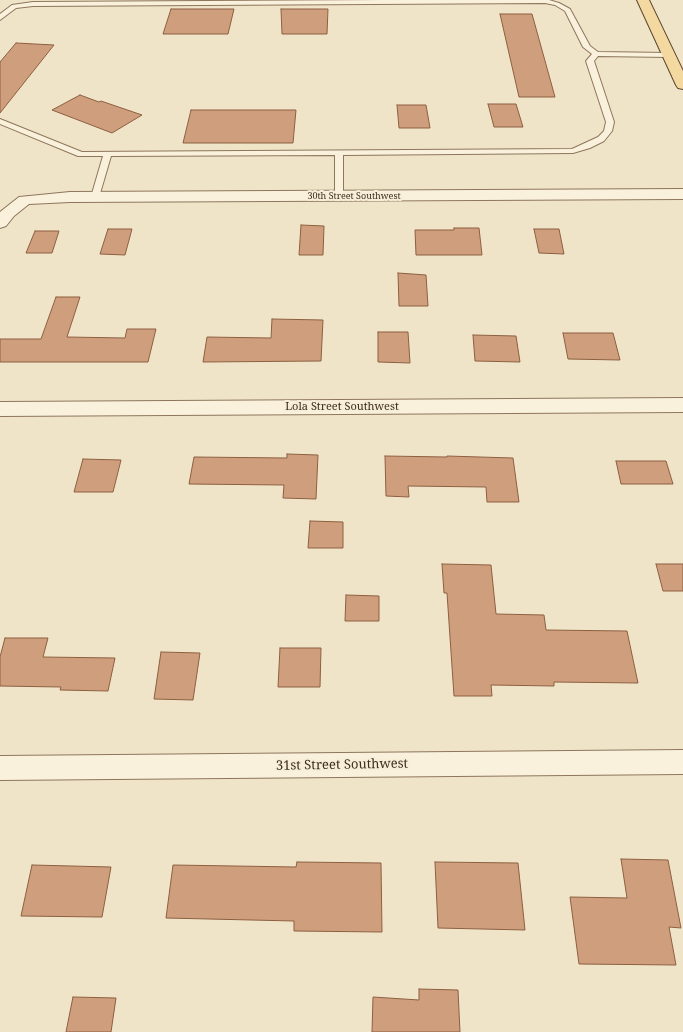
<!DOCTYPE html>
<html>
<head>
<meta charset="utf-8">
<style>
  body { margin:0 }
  canvas { display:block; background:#f0e4c8 }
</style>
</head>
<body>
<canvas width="683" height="1032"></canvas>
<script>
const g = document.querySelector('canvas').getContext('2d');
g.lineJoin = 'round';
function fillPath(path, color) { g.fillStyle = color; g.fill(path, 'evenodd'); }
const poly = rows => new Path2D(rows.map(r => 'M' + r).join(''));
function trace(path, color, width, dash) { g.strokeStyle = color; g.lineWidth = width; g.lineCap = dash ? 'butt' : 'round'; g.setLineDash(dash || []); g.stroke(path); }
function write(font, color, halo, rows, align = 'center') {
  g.font = font + ' "Noto Serif",serif'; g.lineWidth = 4; g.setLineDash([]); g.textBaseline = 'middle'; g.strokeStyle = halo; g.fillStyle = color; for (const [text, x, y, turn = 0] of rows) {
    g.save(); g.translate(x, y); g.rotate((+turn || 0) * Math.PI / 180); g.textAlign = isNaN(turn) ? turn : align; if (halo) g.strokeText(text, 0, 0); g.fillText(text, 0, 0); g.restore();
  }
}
const building = poly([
  [171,9,234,9,228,34,163,34,171,9],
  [281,9,328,9,327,34,282,34,281,9],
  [500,14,532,14,555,97,519,97,500,14],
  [16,43,54,45,0,113,0,62,16,43],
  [80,95,99,102,101,101,142,115,112,133,52,110,80,95],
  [488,104,516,104,523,127,494,127,488,104],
  [397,105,426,105,430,128,399,128,397,105],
  [191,110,296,110,293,143,183,143,191,110],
  [301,225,324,226,323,255,299,255,301,225],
  [454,228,479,228,482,255,416,255,415,230,454,230,454,228],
  [108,229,132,229,125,255,100,254,108,229],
  [534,229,559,229,564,254,539,253,534,229],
  [35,231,59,231,52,253,26,253,35,231],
  [398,273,426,275,428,306,399,306,398,273],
  [56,297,80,297,67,337,125,338,127,329,156,329,148,362,0,362,0,339,41,339,56,297],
  [272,319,323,320,321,361,203,362,207,337,271,338,272,319],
  [378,332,408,332,410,363,378,362,378,332],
  [563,333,613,333,620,360,568,359,563,333],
  [473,335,516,336,520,362,475,361,473,335],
  [287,454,318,455,316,499,283,498,284,485,189,484,194,457,287,458,287,454],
  [385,456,447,457,447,456,513,458,519,502,487,502,486,487,408,486,409,497,386,496,385,456],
  [83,459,121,460,113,492,74,492,83,459],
  [616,461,666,461,673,484,621,484,616,461],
  [310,521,343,522,343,548,308,548,310,521],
  [442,564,491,565,496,614,544,615,546,630,627,631,638,683,554,682,554,686,491,685,492,696,454,696,447,593,444,593,442,564],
  [656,564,683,564,683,591,663,591,656,564],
  [346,595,379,596,379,621,345,621,346,595],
  [5,638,48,638,43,657,115,658,108,691,60,690,61,687,0,686,0,657,5,638],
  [280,648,321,648,320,687,278,687,280,648],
  [161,652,200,653,193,700,154,699,161,652],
  [621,859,668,860,681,928,669,927,676,965,579,964,570,897,627,898,621,859],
  [297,862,381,863,382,932,294,931,294,921,166,918,173,865,296,867,297,862],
  [435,862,518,863,525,930,438,928,435,862],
  [32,865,111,867,102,917,21,916,32,865],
  [419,989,458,990,460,1032,372,1032,373,997,419,1000,419,989],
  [73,997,116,998,111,1032,66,1032,73,997]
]);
fillPath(building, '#cf9f7d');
trace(building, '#8d5f41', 1);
const lane = poly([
  [382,0,549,0,559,3,570,9,590,46,598,52,669,53,673,55,669,57,598,56,594,61,614,122,612,131,604,141,590,148,573,153,343,155,343,196,339,199,335,196,335,155,111,156,99,197,95,200,91,197,103,156,78,156,0,124,0,119,82,152,572,149,598,137,604,131,606,122,586,61,592,54,583,47,565,11,555,5,545,3,33,6,16,8,0,20,0,14,12,5,33,2,382,0]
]);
const street = poly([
  [683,189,683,199,70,202,29,204,14,216,6,226,0,228,0,212,19,197,70,192,683,189],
  [683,398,683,412,0,416,0,402,683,398],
  [683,750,683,774,0,780,0,756,683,750]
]);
const primary = poly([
  [637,0,649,0,683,71,683,89,678,88,676,85,637,0]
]);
trace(lane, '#8d765c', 2);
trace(street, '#8d765c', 2);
trace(primary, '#5b4430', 2);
fillPath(lane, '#faf1dc');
fillPath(street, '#faf1dc');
fillPath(primary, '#f3d9a0');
write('9px', '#3d2e20', '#f7eed8', [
  ["30th Street Southwest",354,196]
]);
write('11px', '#3d2e20', '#f7eed8', [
  ["Lola Street Southwest",342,407]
]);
write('13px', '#3d2e20', '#f7eed8', [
  ["31st Street Southwest",342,765,-1]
]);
</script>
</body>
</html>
